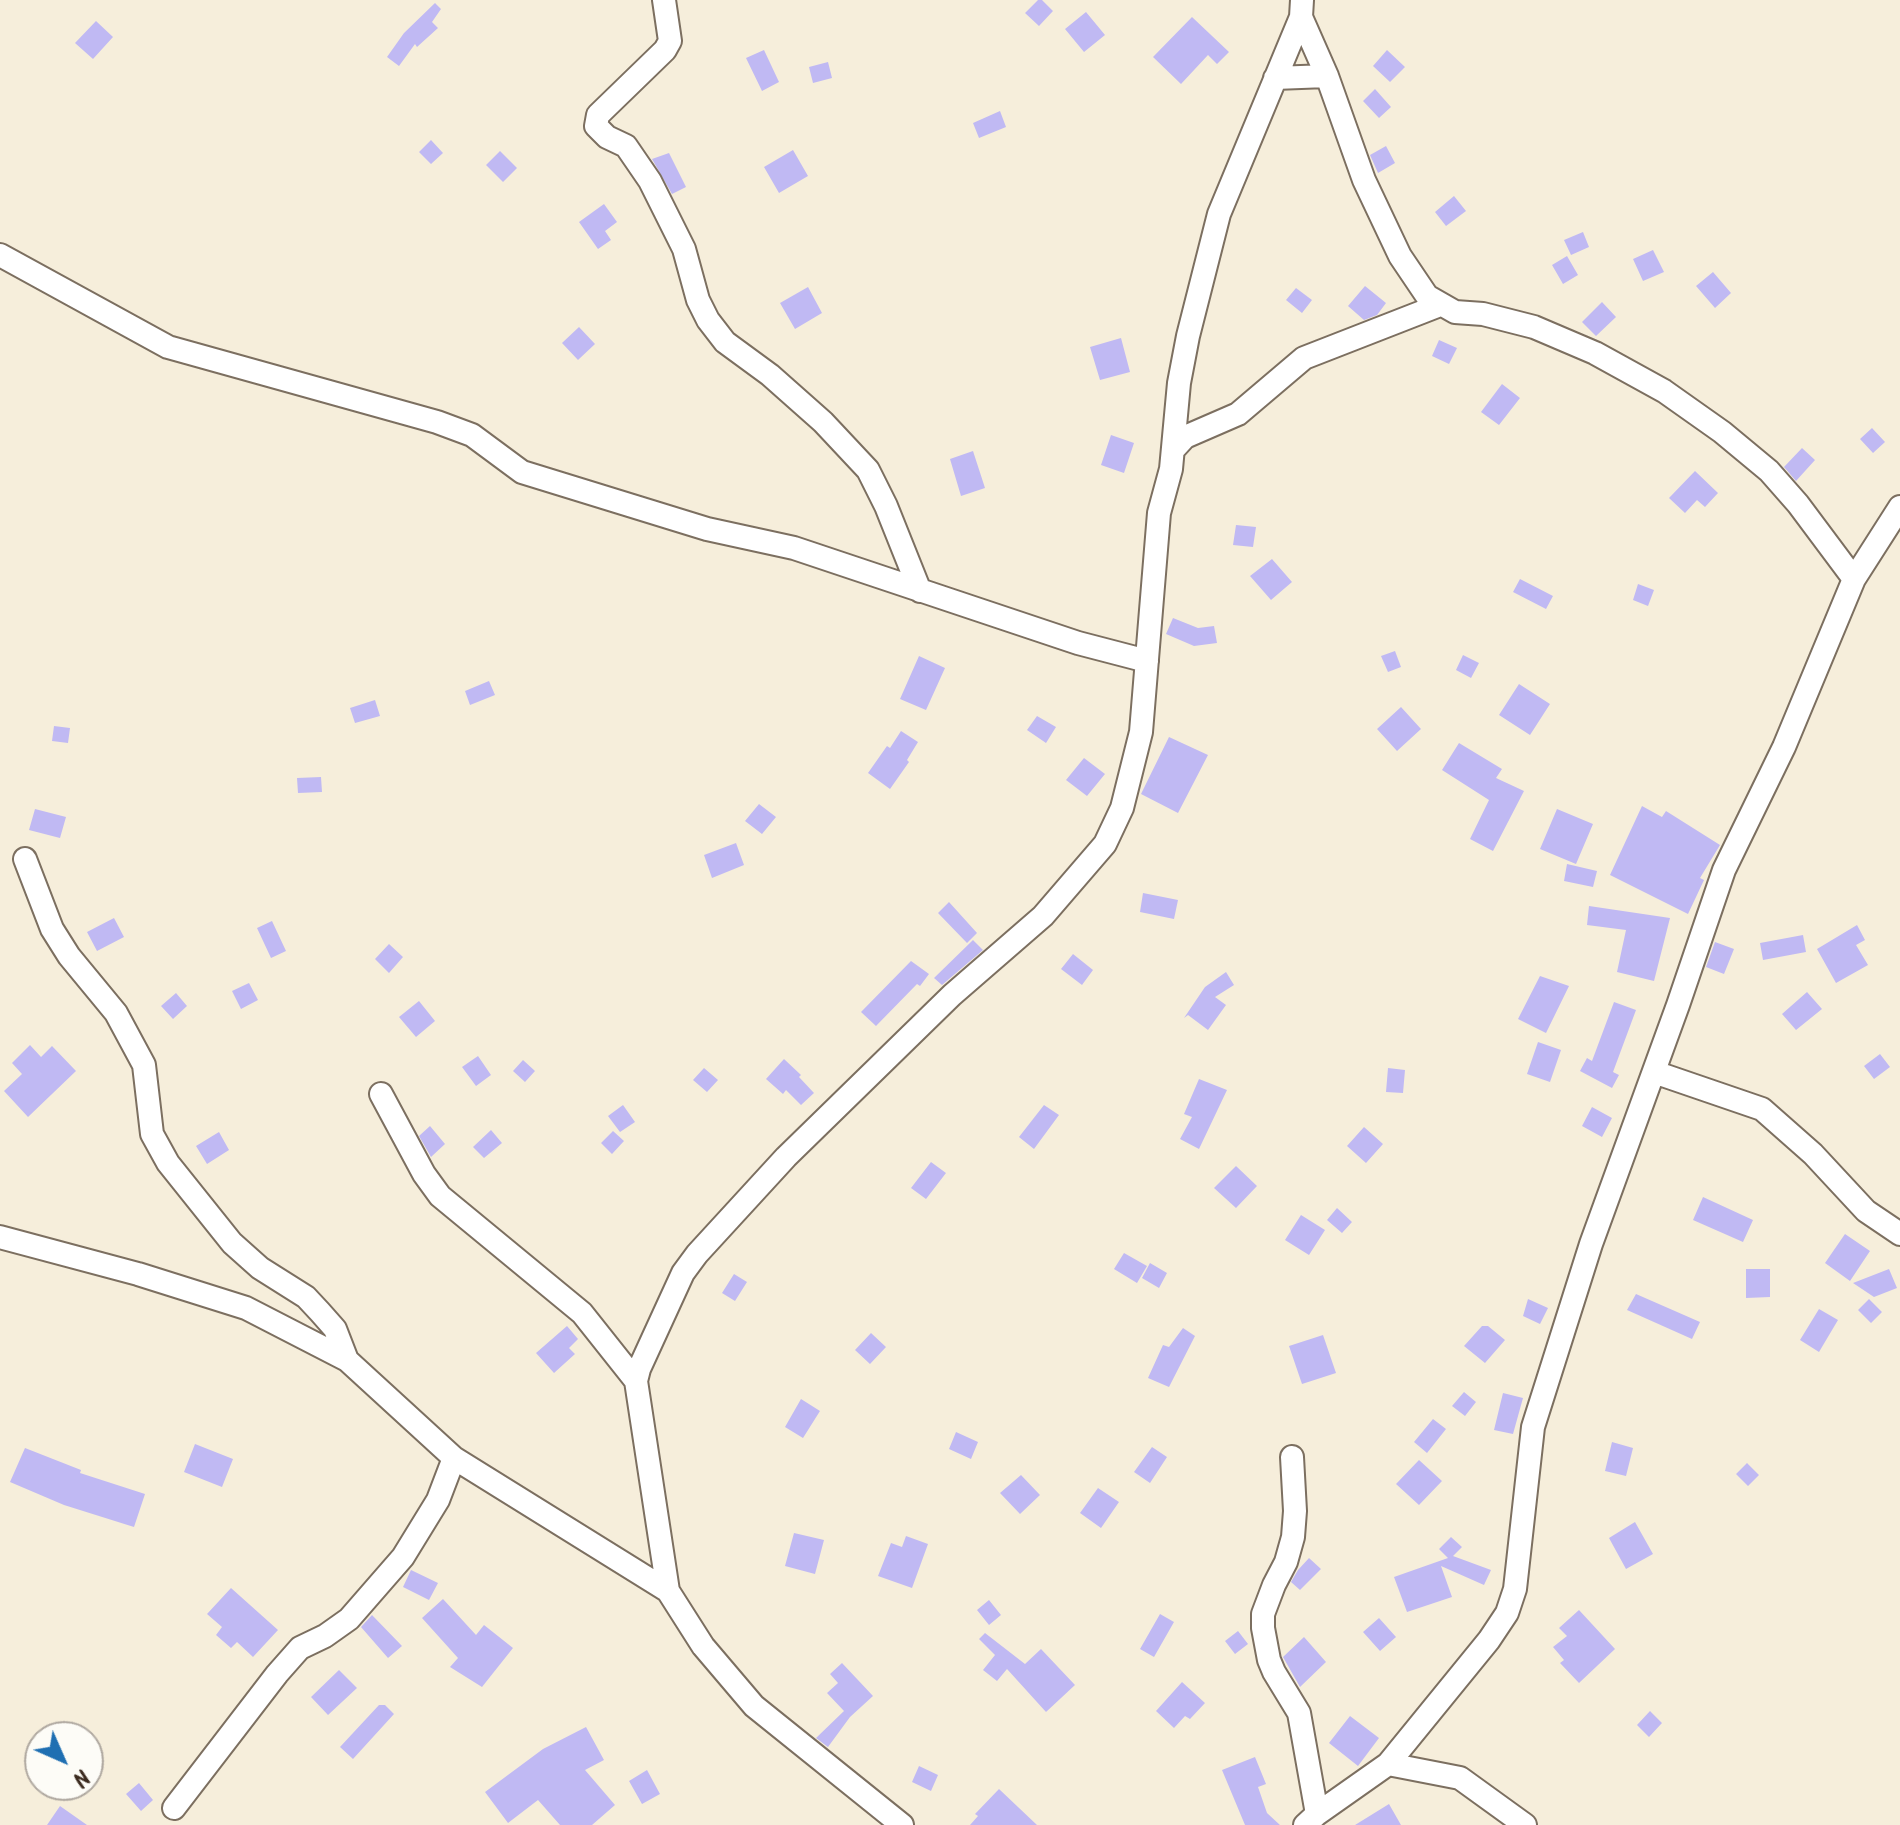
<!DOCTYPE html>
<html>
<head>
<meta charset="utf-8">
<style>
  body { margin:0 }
  #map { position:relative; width:1900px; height:1825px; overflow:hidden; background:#f6eedb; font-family:Kalam,sans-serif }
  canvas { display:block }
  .north { position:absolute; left:24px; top:1721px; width:80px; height:80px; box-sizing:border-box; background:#fdfcf7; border:2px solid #afa8a0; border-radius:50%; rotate:135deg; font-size:22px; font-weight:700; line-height:32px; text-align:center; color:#3b2a1e }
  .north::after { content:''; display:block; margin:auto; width:28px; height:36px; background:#1f6fb2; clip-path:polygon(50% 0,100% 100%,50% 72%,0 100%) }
</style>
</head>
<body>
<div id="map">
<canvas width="1900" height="1825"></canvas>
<div class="north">N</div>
</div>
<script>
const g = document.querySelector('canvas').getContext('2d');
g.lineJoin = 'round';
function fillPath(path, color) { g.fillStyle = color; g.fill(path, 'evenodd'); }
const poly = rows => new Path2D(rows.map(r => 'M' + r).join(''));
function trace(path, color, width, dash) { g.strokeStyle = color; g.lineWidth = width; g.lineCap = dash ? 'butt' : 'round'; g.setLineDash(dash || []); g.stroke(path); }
fillPath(poly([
  [1038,0,1042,0,1053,11,1039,26,1025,13],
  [435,3,441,9,432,22,438,28,417,47,415,44,399,66,387,57,404,33],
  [1086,12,1105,35,1084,52,1065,29],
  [1192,17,1229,52,1217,64,1208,55,1181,84,1153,57],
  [96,21,113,37,93,59,75,43],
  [764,50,779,82,762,91,746,58],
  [1387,50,1405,67,1390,82,1373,66],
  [828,62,832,78,813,83,809,67],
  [1375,89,1391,107,1379,118,1363,101],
  [1000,111,1006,127,979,138,973,123],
  [431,140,443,153,431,164,419,152],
  [1386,146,1395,163,1378,173,1370,155],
  [793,150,808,176,779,193,764,167],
  [500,151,517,168,503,182,486,165],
  [669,153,686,187,672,194,652,159],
  [1454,196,1466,211,1446,226,1435,212],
  [604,204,617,222,605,231,611,240,598,249,579,222],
  [1583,232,1589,247,1571,255,1564,240],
  [1653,250,1664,272,1643,281,1633,259],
  [1567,256,1578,275,1563,284,1552,265],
  [1713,272,1731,293,1715,308,1696,286],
  [1365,286,1386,303,1377,315,1364,320,1348,306],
  [808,287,822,313,795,329,780,303],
  [1296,288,1312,300,1302,313,1286,300],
  [1602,302,1616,317,1596,336,1582,322],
  [579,327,595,344,578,360,562,343],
  [1121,338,1130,372,1100,380,1090,347],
  [1439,340,1457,348,1449,364,1432,356],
  [1502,384,1520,398,1499,425,1481,412],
  [1872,428,1885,442,1873,453,1860,439],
  [1111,435,1134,443,1124,473,1101,465],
  [1802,448,1815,460,1796,481,1784,467],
  [973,451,985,488,961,496,950,459],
  [1695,471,1718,493,1705,507,1697,500,1685,513,1669,498],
  [1236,525,1256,527,1253,547,1233,545],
  [1272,559,1292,582,1271,600,1250,576],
  [1520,579,1553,596,1546,609,1513,592],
  [1638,584,1654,590,1648,606,1633,600],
  [1173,618,1198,628,1214,626,1217,643,1194,646,1166,634],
  [1395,651,1401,667,1388,672,1381,656],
  [1463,655,1479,663,1471,678,1456,670],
  [919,656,945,668,926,710,900,699],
  [489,681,495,695,470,705,465,691],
  [1519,684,1550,704,1530,735,1499,715],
  [375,700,380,716,355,723,350,708],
  [1401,707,1421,729,1397,751,1377,729],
  [1037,716,1056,727,1046,743,1027,730],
  [54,726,70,728,68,743,52,741],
  [901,731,918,742,907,760,909,762,890,789,868,773,887,746,890,748],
  [1169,737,1208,755,1178,813,1141,794],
  [1459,743,1502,769,1496,778,1524,791,1493,851,1470,839,1489,800,1442,770],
  [1084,758,1105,774,1087,796,1066,780],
  [321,777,322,792,298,793,297,778],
  [759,804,776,817,762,834,745,821],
  [1642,806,1662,817,1666,811,1720,845,1700,878,1704,880,1688,914,1610,875],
  [35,809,66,817,60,838,29,830],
  [1557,809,1593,824,1576,864,1540,849],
  [736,843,744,865,712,878,704,855],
  [1567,864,1597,871,1593,887,1564,881],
  [1143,893,1178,900,1174,919,1140,912],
  [949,902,977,933,967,943,938,913],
  [1589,906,1670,918,1654,981,1617,972,1626,930,1587,925],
  [114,918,124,937,97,951,87,932],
  [272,921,286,951,271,958,257,928],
  [1857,925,1865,940,1856,945,1868,965,1836,983,1817,949],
  [1803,935,1806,952,1763,960,1760,943],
  [973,940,983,950,942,985,934,978],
  [1715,942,1734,949,1724,974,1706,967],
  [389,944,403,957,389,973,375,959],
  [1073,954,1093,970,1082,985,1061,969],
  [911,961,929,974,920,986,917,984,876,1026,861,1012],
  [1226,972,1234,985,1215,997,1226,1005,1208,1030,1188,1015,1184,1018,1205,987],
  [1540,976,1569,986,1546,1033,1518,1019],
  [249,983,258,1000,241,1009,232,991],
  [1807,992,1822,1009,1796,1030,1782,1014],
  [176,993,187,1006,173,1019,161,1006],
  [419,1001,435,1021,416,1037,399,1017],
  [1614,1002,1636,1010,1613,1072,1619,1075,1612,1088,1580,1071,1587,1058,1592,1061],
  [1538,1042,1561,1050,1550,1082,1527,1074],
  [30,1045,41,1057,52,1046,76,1071,28,1117,4,1091,22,1074,12,1063],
  [1880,1054,1890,1067,1874,1079,1864,1066],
  [478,1056,491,1075,476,1086,462,1067],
  [784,1059,801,1075,799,1077,814,1093,801,1105,786,1090,783,1094,766,1079],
  [523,1060,535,1071,525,1082,513,1071],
  [704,1068,718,1080,707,1092,693,1080],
  [1388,1068,1405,1070,1403,1093,1386,1092],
  [1199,1079,1227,1090,1199,1149,1180,1139,1192,1117,1184,1114],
  [623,1105,635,1122,620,1132,608,1116],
  [1044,1105,1059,1115,1034,1149,1019,1137],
  [1592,1107,1612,1118,1602,1137,1582,1126],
  [430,1126,445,1144,431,1157,419,1136],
  [1364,1127,1383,1144,1366,1163,1347,1146],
  [491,1130,502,1143,484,1158,473,1147],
  [613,1131,624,1141,612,1154,601,1143],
  [219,1132,229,1150,207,1164,196,1146],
  [931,1162,946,1173,926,1199,911,1188],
  [1236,1166,1257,1186,1236,1208,1214,1188],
  [1703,1197,1753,1220,1743,1242,1693,1220],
  [1337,1208,1352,1222,1342,1233,1327,1220],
  [1301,1215,1325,1230,1309,1255,1285,1240],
  [1845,1234,1870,1251,1850,1281,1825,1263],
  [1124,1253,1147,1266,1137,1283,1114,1269],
  [1150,1263,1167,1273,1159,1288,1142,1278],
  [1746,1269,1770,1269,1770,1297,1746,1298],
  [1889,1269,1897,1288,1874,1297,1853,1283],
  [734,1274,747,1282,735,1301,722,1293],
  [1636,1294,1700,1322,1692,1339,1627,1310],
  [1528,1299,1548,1308,1540,1324,1523,1316],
  [1869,1299,1882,1312,1871,1323,1858,1310],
  [1819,1309,1838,1320,1819,1352,1800,1340],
  [567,1326,578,1339,569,1348,575,1354,554,1373,536,1353],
  [1482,1326,1488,1326,1505,1340,1485,1363,1464,1346],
  [1183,1328,1195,1336,1169,1387,1148,1378,1163,1345,1169,1347],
  [871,1333,886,1347,870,1364,855,1350],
  [1323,1335,1336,1373,1302,1384,1289,1346],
  [1464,1392,1476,1402,1465,1416,1452,1406],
  [1503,1393,1523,1398,1513,1434,1494,1430],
  [801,1399,820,1411,803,1438,785,1427],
  [1433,1419,1446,1429,1427,1453,1414,1442],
  [956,1432,978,1442,971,1459,949,1449],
  [1612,1442,1633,1448,1626,1476,1605,1471],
  [195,1444,233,1459,222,1487,184,1472],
  [1152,1447,1167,1457,1150,1483,1134,1472],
  [25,1448,81,1470,80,1473,145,1494,134,1527,64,1505,10,1482],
  [1419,1460,1442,1481,1419,1505,1396,1484],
  [1747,1463,1759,1475,1748,1486,1736,1474],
  [1021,1475,1040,1495,1020,1514,1000,1493],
  [1098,1488,1119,1502,1101,1528,1080,1513],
  [1635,1522,1653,1554,1626,1569,1609,1538],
  [794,1533,824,1540,815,1574,785,1566],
  [906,1536,928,1544,912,1588,878,1576,891,1543,902,1547],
  [1451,1537,1462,1547,1453,1556,1491,1570,1484,1585,1441,1566,1452,1597,1407,1612,1394,1577,1448,1558,1439,1549],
  [1309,1558,1321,1569,1300,1590,1291,1582,1298,1570],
  [411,1570,438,1583,429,1600,403,1587],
  [231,1588,278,1630,253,1657,237,1642,231,1648,216,1635,222,1627,207,1614],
  [443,1599,476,1635,484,1625,513,1648,482,1687,450,1667,458,1658,422,1618],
  [989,1600,1001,1615,989,1625,977,1610],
  [1579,1610,1615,1649,1579,1683,1560,1663,1564,1660,1553,1647,1567,1636,1559,1628],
  [1160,1614,1174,1622,1154,1657,1140,1649],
  [372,1615,402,1646,388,1658,361,1627],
  [1379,1618,1396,1637,1380,1651,1363,1632],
  [1238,1631,1248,1644,1235,1654,1225,1641],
  [985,1633,1025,1664,1041,1649,1075,1685,1046,1712,1007,1669,997,1681,983,1670,995,1655,979,1639],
  [1304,1637,1326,1662,1300,1687,1283,1657],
  [842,1663,873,1696,850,1717,828,1747,816,1738,844,1711,827,1693,838,1683,830,1674],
  [339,1670,357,1688,328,1715,311,1697],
  [1182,1682,1205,1703,1190,1719,1185,1716,1174,1728,1156,1711],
  [379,1705,385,1705,394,1714,353,1759,340,1747],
  [1650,1711,1662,1723,1649,1737,1637,1725],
  [1350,1716,1379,1738,1358,1766,1329,1743],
  [586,1727,604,1760,585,1770,615,1805,592,1825,560,1825,538,1800,508,1823,485,1792,543,1749],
  [1255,1757,1266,1784,1258,1787,1267,1813,1280,1825,1245,1825,1222,1770],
  [919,1766,938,1775,931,1791,912,1782],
  [647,1770,660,1794,642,1804,629,1781],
  [139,1783,153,1800,141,1811,126,1794],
  [999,1789,1037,1825,970,1825,978,1816,975,1814],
  [1389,1804,1401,1825,1355,1825],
  [60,1806,87,1825,47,1825]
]), '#c0b9f3');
const minor = poly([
  [664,0,670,41,665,50,598,115,596,126,607,137,626,146,650,181,684,249,698,300,708,320,725,342,770,375,823,422,868,470,886,506,920,591],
  [1301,17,1327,76,1364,180,1400,256,1427,296,1455,312,1483,314,1534,327,1595,353,1664,391,1722,432,1769,471,1798,504,1854,579,1784,747,1724,870,1678,1005,1591,1244,1533,1427,1515,1589,1507,1613,1489,1640,1388,1764,1317,1814,1305,1825],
  [1275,78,1327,76],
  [0,255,168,347,437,422,472,435,522,472,707,529,794,548,1078,643,1147,661],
  [1173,450,1185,437,1238,414,1304,358,1440,305],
  [1854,579,1900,507],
  [25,859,52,929,69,956,116,1013,144,1065,152,1134,168,1163,232,1243,260,1268,306,1297,320,1312,335,1329,347,1360],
  [1654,1072,1762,1109,1813,1154,1866,1211,1900,1234],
  [381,1094,424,1174,440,1196,582,1313,636,1381],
  [0,1237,138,1274,246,1308,347,1360,454,1458,668,1591,703,1646,754,1706,902,1825],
  [1292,1457,1295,1511,1293,1537,1286,1562,1274,1585,1263,1614,1263,1628,1269,1660,1274,1672,1299,1713,1317,1814],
  [668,1591,636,1381,639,1369,683,1273,697,1254,786,1157,952,995,1043,916,1105,844,1122,808,1141,732,1159,513,1171,469,1179,383,1188,336,1219,214,1301,17,1302,0],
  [1388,1764,1460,1778,1525,1825],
  [174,1808,277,1674,300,1648,325,1636,349,1619,403,1557,438,1500,454,1458]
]);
trace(minor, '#7c6f60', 26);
trace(minor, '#fff', 22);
</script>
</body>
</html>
